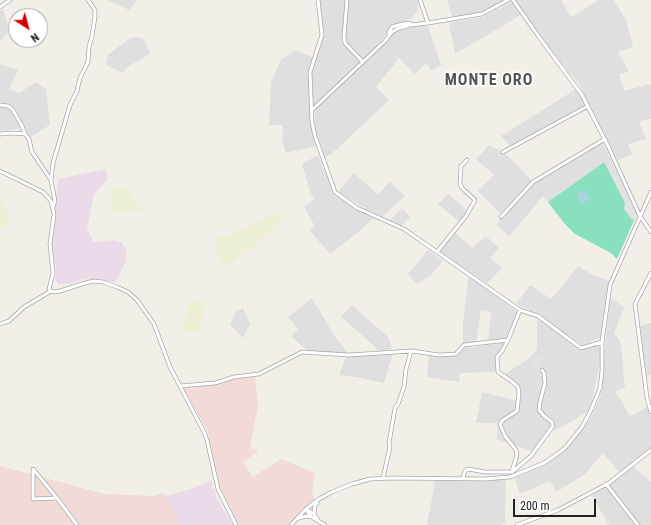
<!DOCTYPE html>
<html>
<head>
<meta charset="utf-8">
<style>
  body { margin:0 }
  #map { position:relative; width:651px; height:525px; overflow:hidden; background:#f2efe9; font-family:"Roboto Condensed",sans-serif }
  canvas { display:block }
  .north { position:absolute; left:8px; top:8px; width:40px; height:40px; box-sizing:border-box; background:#fff; border:1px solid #a7a7a7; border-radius:50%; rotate:144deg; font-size:11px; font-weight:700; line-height:16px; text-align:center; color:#222 }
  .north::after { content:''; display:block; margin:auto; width:14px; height:18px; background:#d40000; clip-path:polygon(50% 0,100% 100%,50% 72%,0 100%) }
  .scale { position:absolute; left:513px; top:499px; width:83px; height:18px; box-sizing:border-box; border:2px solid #222; border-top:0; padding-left:5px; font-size:12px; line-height:14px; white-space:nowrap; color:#222; -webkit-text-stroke:3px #fff; paint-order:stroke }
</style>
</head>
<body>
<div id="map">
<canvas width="651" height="525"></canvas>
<div class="north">N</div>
<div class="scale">200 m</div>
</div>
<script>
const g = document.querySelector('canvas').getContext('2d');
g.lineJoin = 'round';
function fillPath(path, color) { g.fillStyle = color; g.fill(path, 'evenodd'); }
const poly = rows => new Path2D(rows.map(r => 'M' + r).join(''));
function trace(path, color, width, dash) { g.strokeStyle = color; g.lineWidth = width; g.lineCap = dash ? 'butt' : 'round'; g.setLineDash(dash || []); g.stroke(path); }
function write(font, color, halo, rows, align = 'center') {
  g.font = font + ' "Roboto Condensed",sans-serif'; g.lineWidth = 3; g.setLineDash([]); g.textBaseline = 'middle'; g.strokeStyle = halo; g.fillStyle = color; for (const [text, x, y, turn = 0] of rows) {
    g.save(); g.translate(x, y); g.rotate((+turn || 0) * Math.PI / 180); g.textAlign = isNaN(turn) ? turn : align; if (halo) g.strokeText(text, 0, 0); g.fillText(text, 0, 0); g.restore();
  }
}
fillPath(poly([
  [108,0,137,0,129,10],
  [319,0,417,0,418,6,417,12,411,18,402,23,396,23,375,47,322,98,311,110,312,130,316,146,286,153,282,140,283,125,269,125,271,82,281,60,296,50,315,58,319,48,323,26],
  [447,0,503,0,489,10,474,14,452,17],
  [515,0,561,0,571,17,575,15,598,0,614,0,626,20,633,47,618,52,629,71,619,74,624,91,650,84,651,86,651,119,639,121,646,139,628,144,632,154,618,160,579,84,539,36],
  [512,2,521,15,455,54,449,23,483,17],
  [3,9,9,31,0,41,0,11],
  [419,26,428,26,441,65,431,70,426,63,415,74,399,58,376,87,389,100,336,150,325,158,315,129,315,111,392,34,398,30],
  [137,37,144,39,150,54,129,66,122,73,106,65,108,55,130,38],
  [0,64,18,70,9,89,19,93,36,82,46,89,50,125,29,138,25,127,0,132],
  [578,88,585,106,511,147,501,136],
  [602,143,610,158,548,202,543,196,509,237,496,224,535,183],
  [489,145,506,154,532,181,500,214,478,191,494,175,476,159],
  [318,155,332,190,343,200,373,218,361,230,330,254,310,231,315,227,304,206,315,199,310,192,302,164],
  [354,173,378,194,390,182,405,196,382,217,366,209,338,192],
  [448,194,468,211,461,223,438,204],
  [402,208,410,217,401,226,390,220],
  [454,232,472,248,486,236,499,248,490,258,502,268,487,283,459,265,440,251],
  [428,250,443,261,431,275,417,284,408,274],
  [578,266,591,274,610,281,605,304,602,336,585,345,580,344,557,329,541,315,516,304,530,285,551,299,560,289],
  [468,278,472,278,517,312,509,338,488,341,491,312,481,310,476,342,463,346,463,324],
  [312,298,335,337,348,353,340,355,308,351,291,336,298,329,288,317],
  [610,298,624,307,614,334,619,339,621,346,625,388,615,391,630,416,648,407,651,416,651,447,620,473,603,453,584,475,556,492,550,481,523,493,519,493,515,477,544,466,564,451,590,419,600,397],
  [352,305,389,338,392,349,378,351,372,344,341,317],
  [243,308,250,324,243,338,230,324,235,313],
  [537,318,580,349,597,344,600,347,600,362,590,410,560,428,547,432,532,451,496,439,498,429,497,423,476,423,482,392,518,401,520,389,500,377,527,360,537,349],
  [651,323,651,375,647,377,639,326],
  [504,342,505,345,503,350,496,356,496,372,460,373,459,382,427,377,429,355,459,354,466,347,472,348],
  [393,353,384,383,356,377,339,375,346,357],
  [633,467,651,481,651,525,609,525,592,496,611,484],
  [506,479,505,523,500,525,427,525,435,481,492,480]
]), '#e0dfdf');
fillPath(poly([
  [255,375,258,407,250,446,252,449,259,450,243,462,253,477,281,459,315,473,312,494,316,500,304,509,289,525,239,525,219,485,208,432,184,389,188,387,192,389,194,388,194,385,212,384,233,378],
  [0,466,105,494,153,496,163,493,166,496,180,525,0,525]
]), '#f2dad9');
fillPath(poly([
  [106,169,108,179,94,194,87,229,94,242,113,240,122,242,126,250,126,260,120,274,115,282,84,279,68,284,58,284,55,279,56,271,52,243,58,179],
  [212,480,212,489,214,488,217,499,233,525,180,525,166,496,191,489]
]), '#ebdbe8');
fillPath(poly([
  [120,186,124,187,132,192,137,205,143,209,141,212,137,211,112,213,113,187],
  [0,201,7,211,10,222,0,229],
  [283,211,286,217,227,268,215,251,217,238,242,230],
  [189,301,207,303,198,333,182,332]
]), '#eef0d5');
fillPath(poly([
  [610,158,633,207,636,216,617,259,611,253,575,234,564,223,548,202]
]), '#88e0be');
fillPath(poly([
  [610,158,636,213,636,218,632,220,624,209,625,203,604,162],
  [537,357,546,359,539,370,531,367,530,364,532,360]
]), '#e2e2e2');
fillPath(poly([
  [584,189,590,199,582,204,576,195]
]), '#aad3df');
const minor = poly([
  [318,0,322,35,310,72,312,122,315,136,335,192,357,208,404,229,520,310,538,316,581,348,602,342],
  [347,0,344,36,345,43,363,62],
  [420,0,428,23],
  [513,0,539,37,582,95,608,146,640,216,651,232],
  [0,7,10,0],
  [389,36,389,32,392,27,402,24,410,23],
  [0,105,8,106,13,110,22,126,25,134],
  [312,110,385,41,392,32,397,29,410,25,428,23,482,14,508,0],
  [0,134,13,133,25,134,29,139,32,152,51,180],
  [503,152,588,106],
  [0,171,43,192,51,201,54,214,50,244,53,273,49,289,51,291],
  [53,207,55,201,51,180,53,163,70,105,77,91,80,78,88,62,89,47,92,36,95,17,95,10,88,0],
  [501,217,533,182,605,139],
  [437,252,466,216,475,200,462,188,460,184,461,166,467,160],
  [651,273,635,304,647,398,651,412],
  [51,291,54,292,60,291,85,283,94,281,103,282,117,287,128,292,137,300,154,324,170,367,204,432,207,440,218,489,236,525],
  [0,324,9,321,24,307,51,291],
  [508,340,502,351,497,357,498,372,510,380,518,387,519,393,517,411,503,420,500,424,505,436,516,450,517,455,512,471],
  [180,386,215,383,234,377,259,374,302,352,349,355,412,351,439,355,456,354,464,345,508,340,520,310],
  [383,478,390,447,389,443,395,408,398,404,404,387,406,369,411,351],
  [463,478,465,471,468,469,485,472,512,472,531,456,553,426,552,422,544,416,539,410,540,402,545,383,544,373,542,370],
  [606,484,638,525],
  [57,498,33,499,33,469,57,498,77,525],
  [306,509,309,514,313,518,325,525],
  [306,509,314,514,318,520],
  [314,514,315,506,317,503],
  [299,518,306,516,311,517],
  [291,525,306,509,319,499,332,492,352,484,370,479,392,478,485,479,510,477,544,463,553,457,565,448,582,427,591,410,600,388,602,371,602,342,610,285,651,192],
  [517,525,558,510,609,483,651,450]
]);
trace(minor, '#a9a9a9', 4.5);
trace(minor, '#fff', 3);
g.letterSpacing = '1px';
write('bold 16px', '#555', '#fff', [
  ["MONTE ORO",489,81]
]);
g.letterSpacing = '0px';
</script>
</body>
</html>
